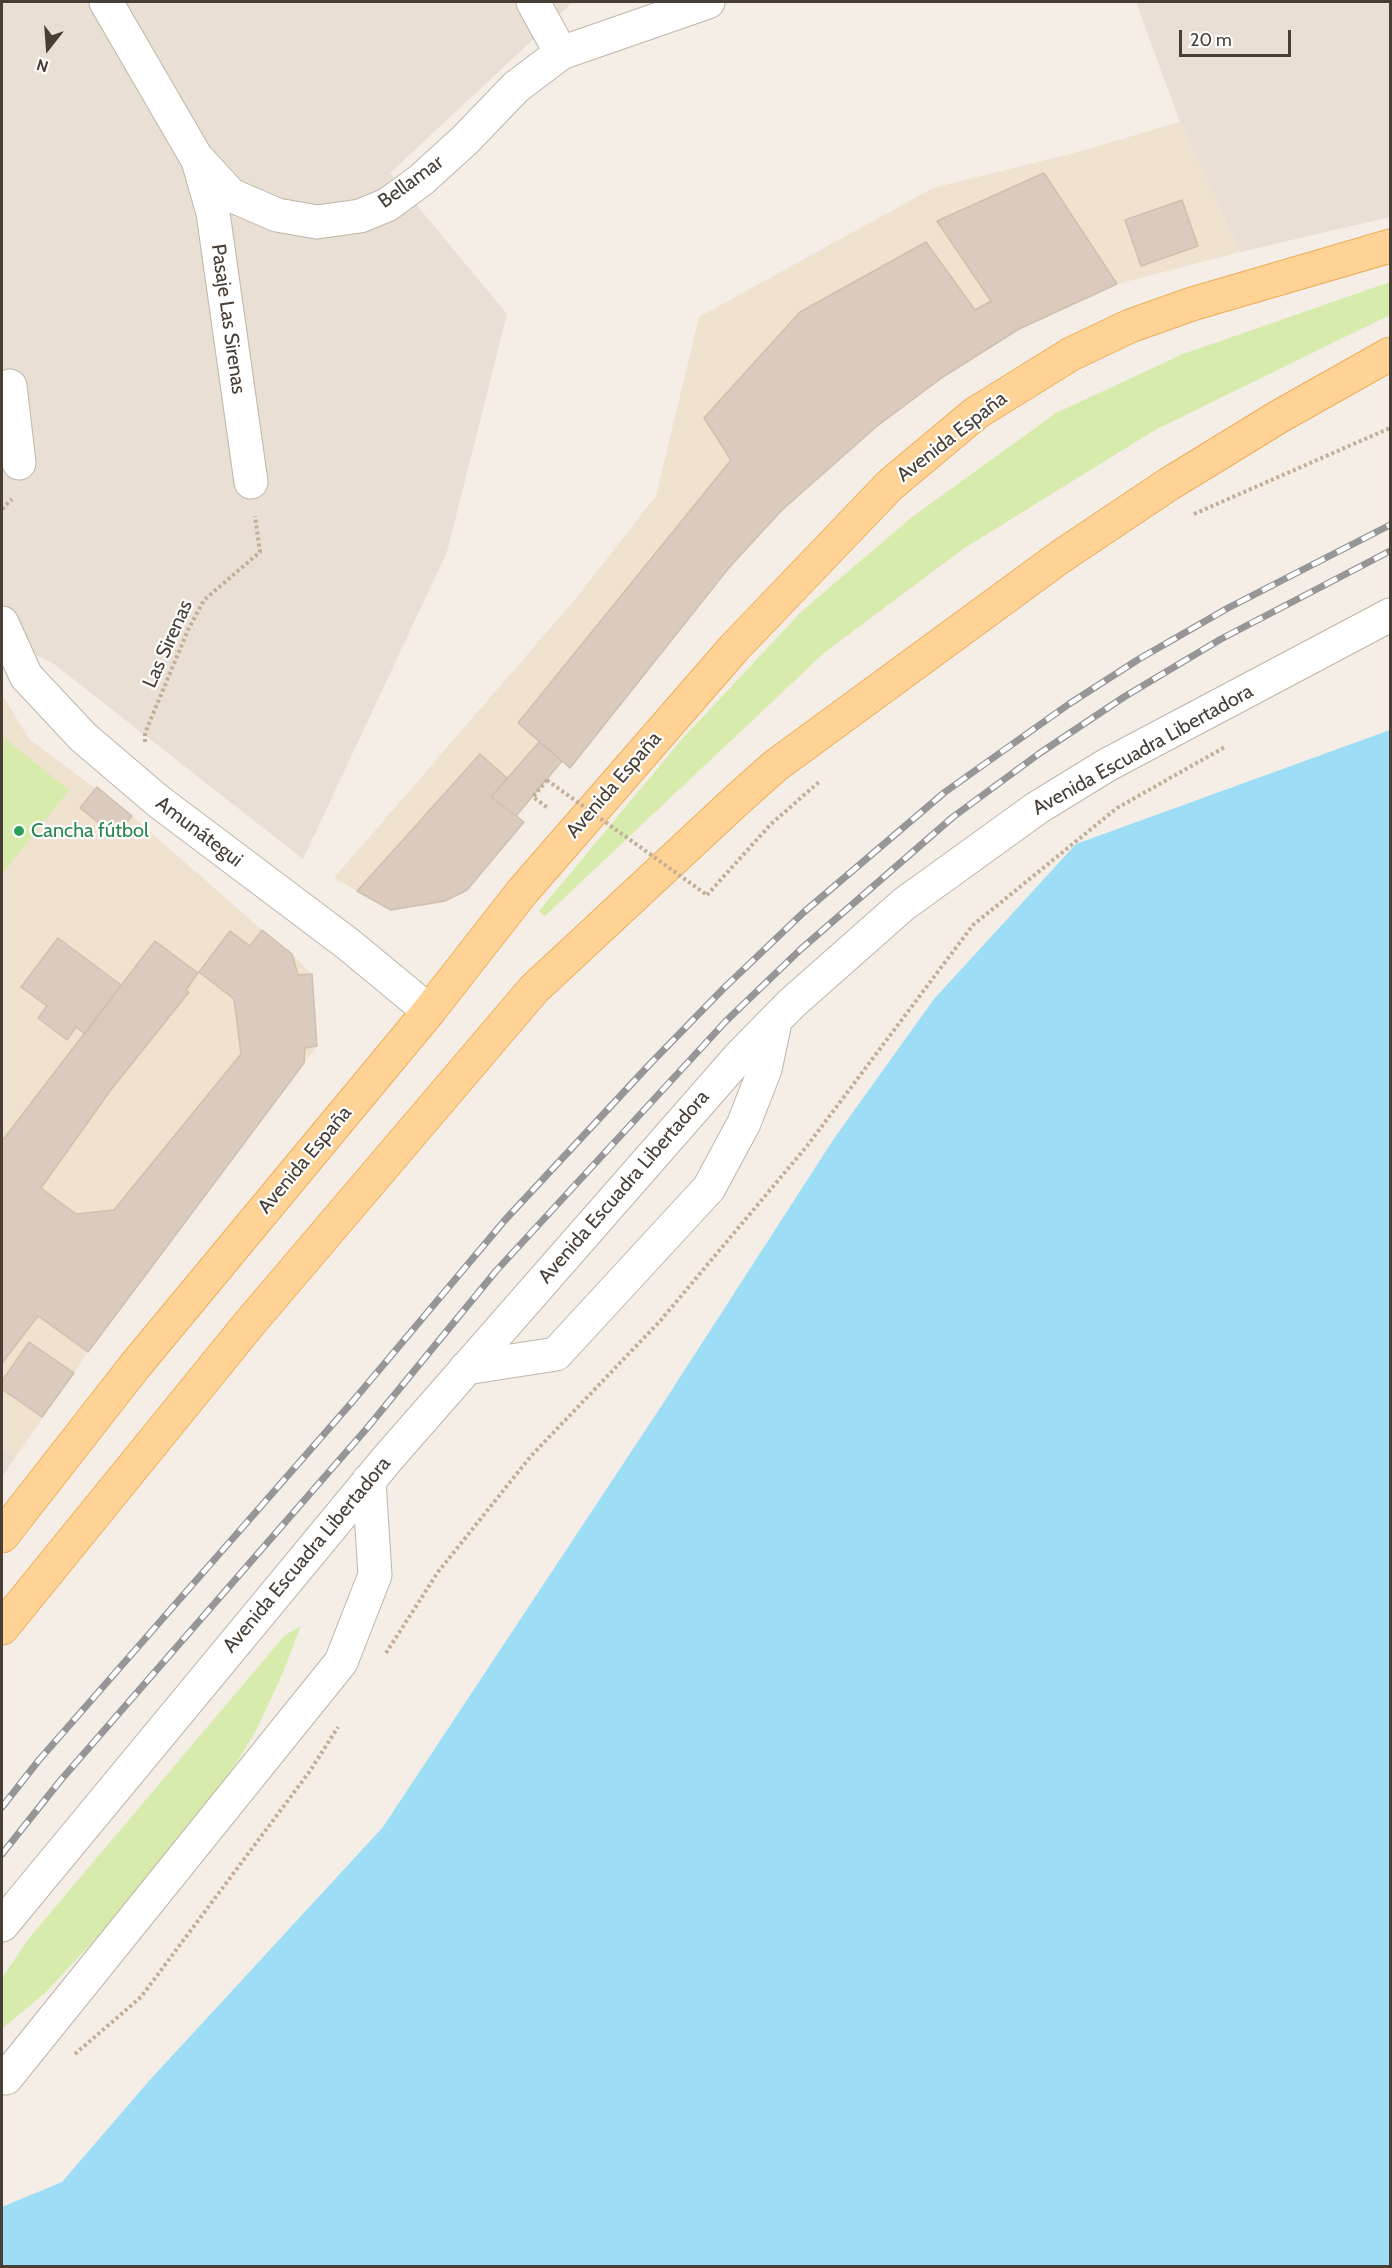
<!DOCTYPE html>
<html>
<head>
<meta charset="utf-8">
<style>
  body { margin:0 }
  #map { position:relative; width:1392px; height:2268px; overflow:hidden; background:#f4eee6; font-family:Cabin,sans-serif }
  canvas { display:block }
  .frame { position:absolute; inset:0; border:3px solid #483e35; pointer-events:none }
  .north { position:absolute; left:18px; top:18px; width:60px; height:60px; -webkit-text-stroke:4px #fff; paint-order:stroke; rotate:197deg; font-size:16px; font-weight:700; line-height:24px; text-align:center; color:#483e35 }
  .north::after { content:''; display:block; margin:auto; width:21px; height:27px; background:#483e35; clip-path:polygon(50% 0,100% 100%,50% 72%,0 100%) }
  .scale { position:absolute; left:1179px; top:30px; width:112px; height:27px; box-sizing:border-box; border:3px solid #483e35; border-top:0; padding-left:8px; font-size:18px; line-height:21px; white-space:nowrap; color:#483e35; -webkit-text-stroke:4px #fff; paint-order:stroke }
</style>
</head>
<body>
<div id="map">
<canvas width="1392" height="2268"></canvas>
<div class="frame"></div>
<div class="north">N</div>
<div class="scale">20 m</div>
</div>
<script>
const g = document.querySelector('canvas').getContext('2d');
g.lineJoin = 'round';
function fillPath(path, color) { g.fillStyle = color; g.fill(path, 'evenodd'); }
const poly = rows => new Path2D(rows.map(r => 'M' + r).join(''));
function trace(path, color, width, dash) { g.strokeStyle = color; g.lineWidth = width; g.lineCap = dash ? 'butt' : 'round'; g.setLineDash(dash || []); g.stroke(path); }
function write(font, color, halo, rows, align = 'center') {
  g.font = font + ' Cabin,sans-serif'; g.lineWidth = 4.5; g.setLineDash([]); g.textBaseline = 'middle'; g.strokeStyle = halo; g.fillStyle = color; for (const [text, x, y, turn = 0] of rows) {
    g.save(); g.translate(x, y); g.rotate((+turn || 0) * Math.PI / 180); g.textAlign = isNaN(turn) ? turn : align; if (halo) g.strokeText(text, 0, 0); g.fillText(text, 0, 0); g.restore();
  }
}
fillPath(poly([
  [2,2,582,2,571,4,390,173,507,314,447,552,303,859,54,664,2,638],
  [1136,2,1390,2,1390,217,1240,252,1180,122],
  [2,1448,15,1458,2,1477]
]), '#e9dfd4');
fillPath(poly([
  [1180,122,1240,252,1117,284,1019,329,943,377,876,427,781,511,728,569,570,768,562,761,517,816,524,822,467,890,391,910,334,878,577,597,656,496,699,317,933,188,1074,153],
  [2,694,29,739,132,816,262,930,292,954,312,974,317,1046,88,1352,15,1458,2,1448]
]), '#efe2cf');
fillPath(poly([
  [1390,282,1390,315,1155,430,963,549,824,653,545,916,539,911,682,739,802,611,912,517,1056,413,1183,354],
  [2,736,69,790,3,873,2,872],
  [301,1626,281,1677,256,1731,225,1781,136,1894,91,1944,45,1993,2,2029,2,1978,29,1938,285,1635]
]), '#d7ecac');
fillPath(poly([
  [1390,730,1390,2266,2,2266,2,2207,62,2182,148,2082,383,1827,664,1402,833,1140,934,999,1076,844]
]), '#9eddf6');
const building = poly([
  [1044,173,1117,284,1019,329,943,377,876,427,781,511,728,569,570,768,518,723,731,460,704,418,800,312,926,242,975,310,991,301,937,221,1044,173],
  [1182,200,1198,246,1141,266,1125,220,1182,200],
  [539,742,562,761,516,816,491,797,539,742],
  [480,754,507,778,491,797,524,822,467,890,445,901,391,910,357,891,480,754],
  [97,787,132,816,115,836,80,808,97,787],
  [262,930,292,954,298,975,312,974,317,1046,305,1048,304,1063,88,1352,38,1316,2,1363,2,1141,155,941,198,973,186,990,189,992,110,1091,41,1188,76,1214,114,1210,241,1054,234,999,199,972,230,931,250,946,262,930],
  [58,938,121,985,85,1034,76,1027,67,1040,38,1018,47,1006,21,987,58,938],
  [29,1342,74,1373,42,1417,2,1389,2,1381,29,1342]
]);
fillPath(building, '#dacbbe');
trace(building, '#d2bfad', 1.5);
const minor = poly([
  [106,2,196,157,231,195,277,215,317,222,360,216,387,205,421,180,465,140,516,87,561,53,708,2],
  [533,2,561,53],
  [199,164,213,213,251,482],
  [10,386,19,463],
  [2,623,26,676,83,737,158,801,348,944,429,1011],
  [466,1368,556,1354,709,1188,744,1123,765,1069,775,1022],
  [2,1925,388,1458,739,1057,792,1003,904,904,1037,808,1107,765,1390,615],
  [6,2078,341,1662,375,1575,369,1480]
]);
const major = poly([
  [2,1536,134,1367,429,1011,522,892,734,648,890,485,976,413,1071,354,1130,326,1192,304,1390,246],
  [2,1628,249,1324,534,989,738,799,775,766,1060,557,1169,484,1280,416,1390,354]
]);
trace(minor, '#c1b5a8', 35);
trace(major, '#ecae5c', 35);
trace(poly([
  [2,509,12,499],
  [1194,514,1390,428],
  [145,742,145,733,188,630,204,600,260,552,255,516],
  [547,780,533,797,548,808],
  [707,895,770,825,820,781],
  [386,1653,438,1572,531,1456,661,1320,807,1146,973,925,1117,808,1225,747],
  [75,2054,141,1997,310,1771,338,1727]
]), '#c3af98', 4, [3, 3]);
trace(minor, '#fff', 33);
trace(major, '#ffd395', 33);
const rail = poly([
  [2,1807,39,1760,353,1401,505,1220,649,1065,723,989,804,912,945,792,1069,704,1139,659,1228,608,1390,525],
  [2,1854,60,1781,368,1427,496,1271,726,1021,801,949,953,817,1040,753,1124,697,1221,639,1390,551]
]);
trace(rail, '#969696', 7);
trace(rail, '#fff', 4.5, [14]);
trace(poly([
  [547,780,707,895]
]), '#c3af98', 4, [3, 3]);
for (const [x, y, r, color] of [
  [19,831,6,"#2e9e5b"]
]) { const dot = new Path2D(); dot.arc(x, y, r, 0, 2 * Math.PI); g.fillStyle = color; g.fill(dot); trace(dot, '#fff', 2); }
write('20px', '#483e35', '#fff', [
  ["Bellamar",411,182,-36],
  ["Pasaje Las Sirenas",228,319,82],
  ["Avenida España",952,437,-38],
  ["Las Sirenas",168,644,-66],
  ["Avenida Escuadra Libertadora",1143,750,-29],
  ["Avenida España",614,785,-49],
  ["Amunátegui",199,832,37],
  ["Avenida España",305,1160,-50],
  ["Avenida Escuadra Libertadora",624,1187,-49],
  ["Avenida Escuadra Libertadora",307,1555,-50]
]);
write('20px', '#27864d', '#fff', [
  ["Cancha fútbol",31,831]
], 'left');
</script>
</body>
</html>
